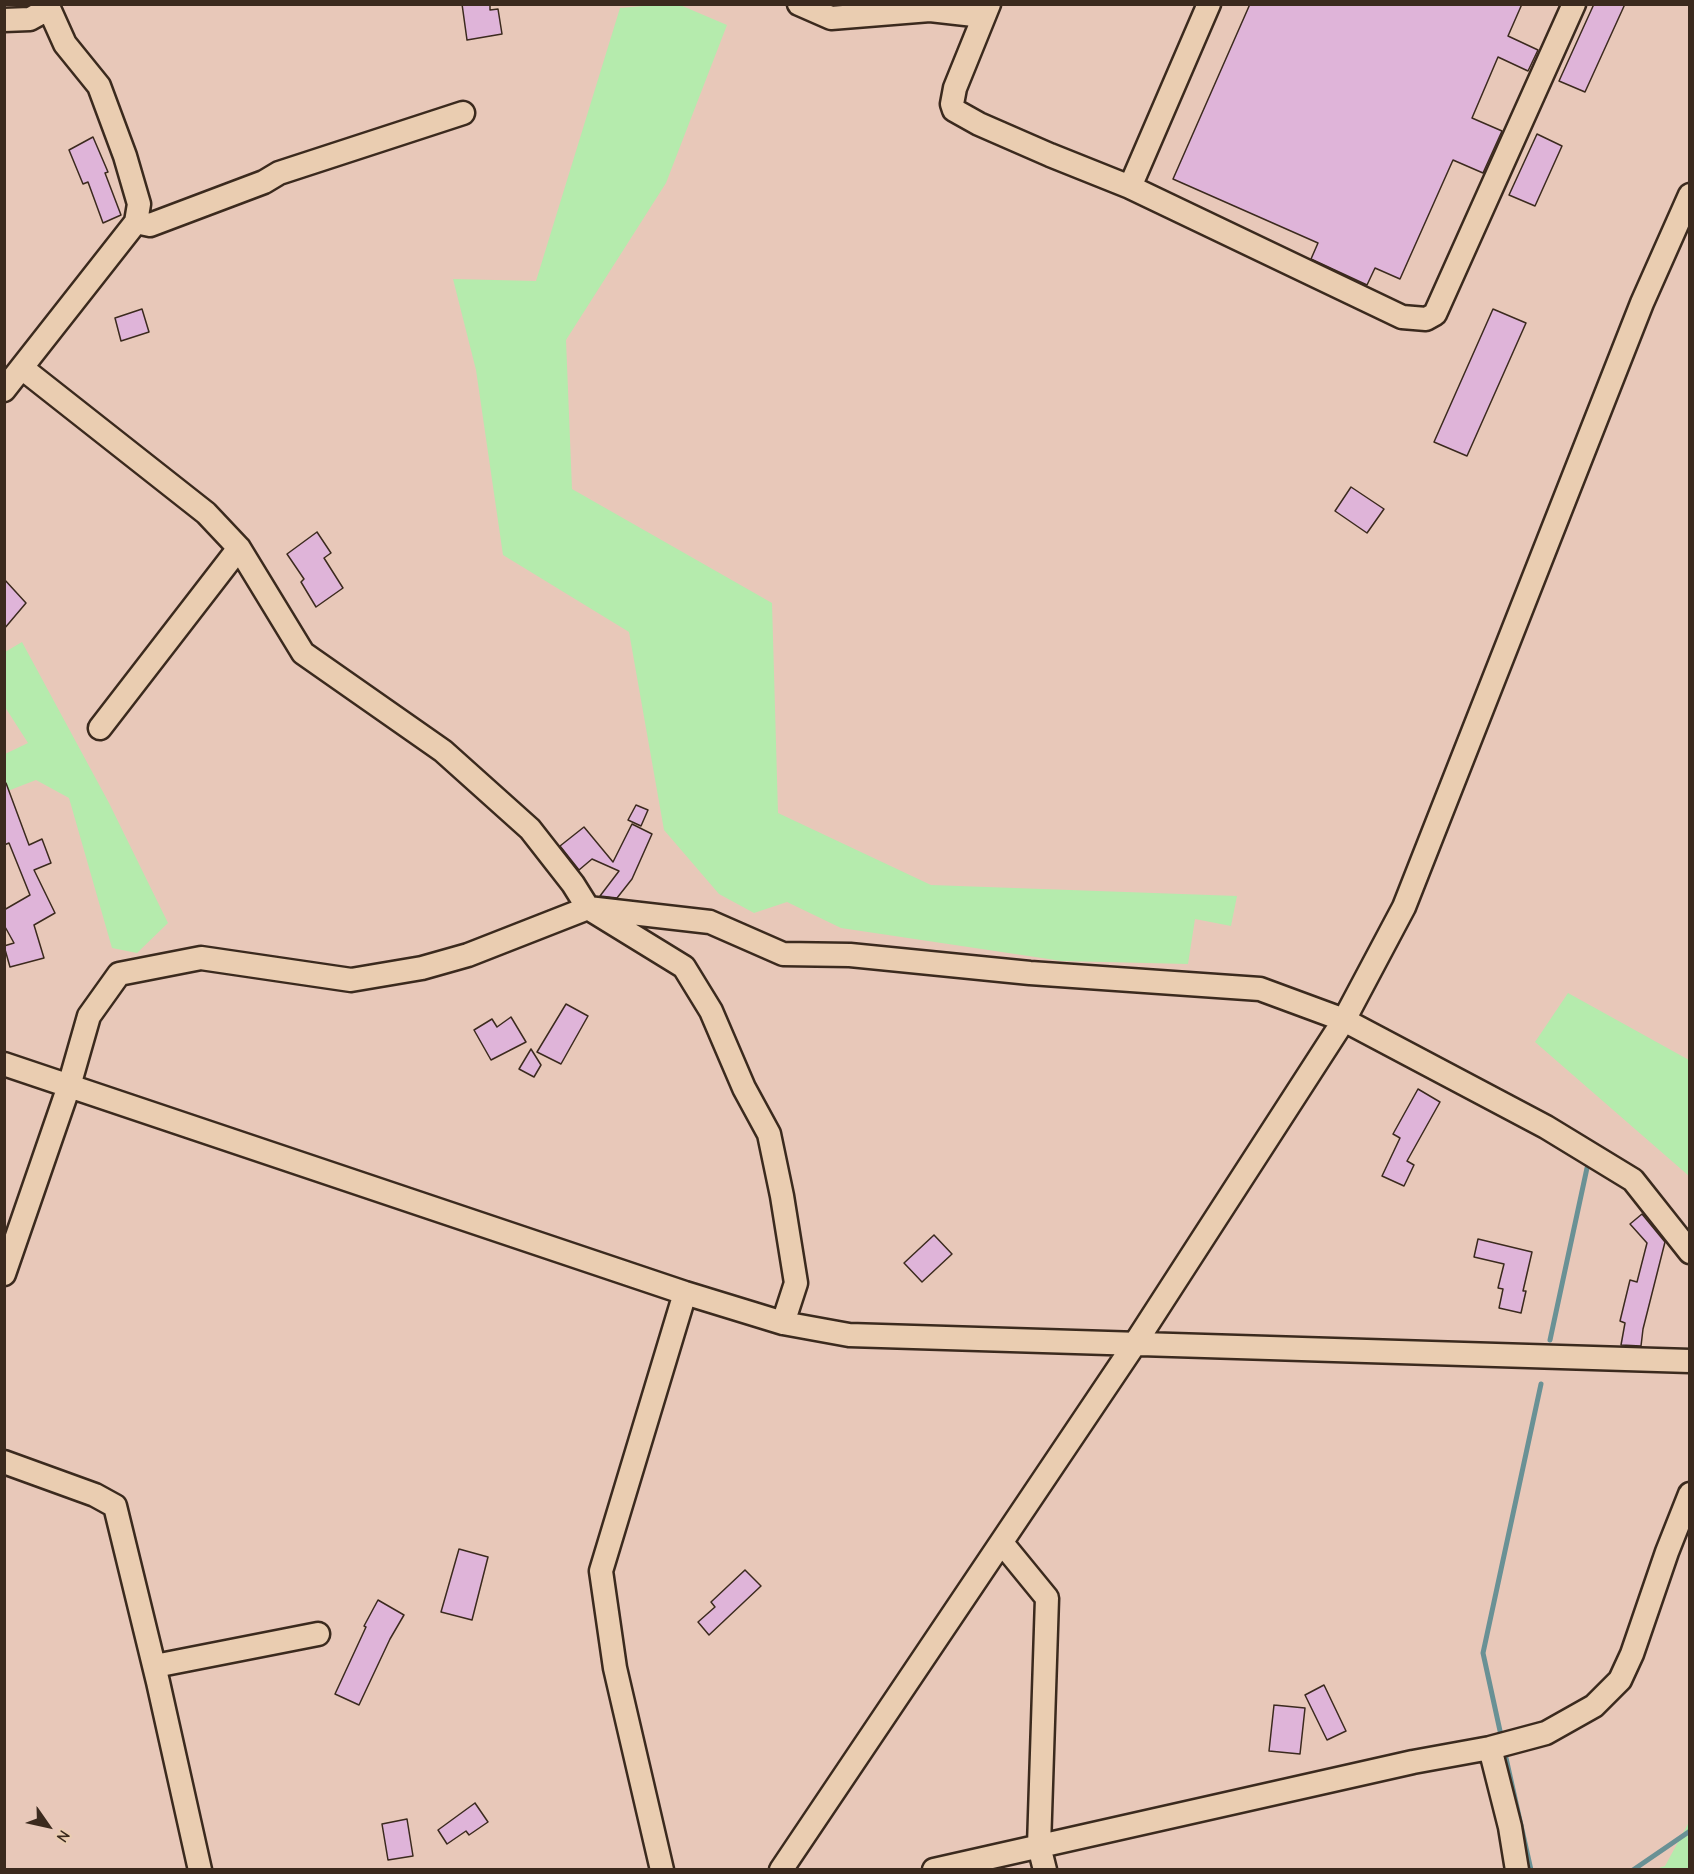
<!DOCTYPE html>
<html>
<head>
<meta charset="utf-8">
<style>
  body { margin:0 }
  #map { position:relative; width:1694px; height:1874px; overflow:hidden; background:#e8c8b9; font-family:"Comic Neue",sans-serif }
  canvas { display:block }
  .frame { position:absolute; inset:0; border:6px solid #3b2a1e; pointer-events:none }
  .north { position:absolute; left:18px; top:1796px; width:60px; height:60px; -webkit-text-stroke:4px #eacdb1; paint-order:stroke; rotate:124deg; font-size:16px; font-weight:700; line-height:24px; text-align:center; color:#3b2a1e }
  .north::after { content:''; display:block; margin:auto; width:21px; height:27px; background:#3b2a1e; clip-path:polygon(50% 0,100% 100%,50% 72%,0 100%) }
</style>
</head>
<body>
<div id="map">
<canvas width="1694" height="1874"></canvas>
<div class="frame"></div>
<div class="north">N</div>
</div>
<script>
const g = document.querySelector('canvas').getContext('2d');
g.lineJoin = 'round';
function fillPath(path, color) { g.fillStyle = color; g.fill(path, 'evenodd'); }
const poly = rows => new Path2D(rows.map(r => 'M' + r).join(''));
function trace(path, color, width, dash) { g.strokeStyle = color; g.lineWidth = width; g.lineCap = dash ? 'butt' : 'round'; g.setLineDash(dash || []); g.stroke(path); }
fillPath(poly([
  [666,4,680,5,727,25,666,183,566,340,572,489,772,603,778,813,931,885,1237,896,1231,926,1195,919,1188,964,1062,961,841,928,787,902,754,913,719,894,664,830,629,632,503,555,476,370,453,279,536,281,620,8],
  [22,642,109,803,168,923,137,953,112,948,69,798,36,780,5,792,5,754,28,743,5,707,5,652],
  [1568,993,1689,1060,1689,1176,1535,1042],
  [1689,1822,1689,1869,1656,1869,1665,1866]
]), '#b5ebad');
trace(poly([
  [1550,1340,1587,1168],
  [1502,1740,1483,1653,1541,1384],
  [1504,1749,1531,1870],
  [1633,1870,1690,1831]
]), '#699195', 5);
const building = poly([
  [462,4,490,4,490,10,498,9,502,34,467,40,462,4],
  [1250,4,1522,4,1508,36,1538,50,1528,71,1498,57,1472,118,1502,131,1483,173,1453,160,1400,279,1375,268,1367,285,1311,259,1318,243,1173,179,1250,4],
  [1594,4,1625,4,1585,92,1559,81,1594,4],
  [1537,134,1562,146,1535,206,1509,195,1537,134],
  [93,137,108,172,105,173,121,215,103,223,88,182,83,184,69,150,93,137],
  [142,309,149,332,121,341,115,318,142,309],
  [1493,309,1526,323,1467,456,1434,442,1493,309],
  [1351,487,1384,509,1367,533,1335,511,1351,487],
  [317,532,331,553,324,558,343,588,316,607,301,582,304,579,287,554,317,532],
  [4,579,26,603,4,629,4,579],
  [4,783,6,783,29,845,42,839,51,863,34,870,55,913,34,925,44,958,10,967,4,946,14,943,4,925,4,910,30,895,9,843,4,845,4,783],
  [636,805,648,810,641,826,628,820,636,805],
  [632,824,652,834,632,879,617,898,600,896,619,871,592,859,579,870,560,846,584,827,613,862,632,824],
  [566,1004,588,1016,561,1064,537,1052,566,1004],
  [511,1017,526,1042,491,1060,474,1030,492,1019,497,1027,511,1017],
  [531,1049,541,1065,534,1077,519,1069,531,1049],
  [1418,1089,1440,1102,1407,1161,1414,1165,1404,1186,1382,1176,1400,1138,1393,1134,1418,1089],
  [1642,1214,1665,1242,1643,1329,1641,1346,1621,1345,1625,1323,1620,1321,1630,1280,1637,1282,1647,1243,1630,1224,1642,1214],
  [934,1235,952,1254,922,1282,904,1263,934,1235],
  [1478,1239,1532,1252,1523,1291,1526,1291,1521,1313,1499,1308,1503,1289,1498,1288,1504,1264,1474,1257,1478,1239],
  [459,1549,488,1557,472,1620,441,1612,459,1549],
  [745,1570,761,1586,709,1635,698,1622,715,1607,711,1602,745,1570],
  [378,1600,404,1615,390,1639,359,1705,335,1694,366,1627,364,1626,378,1600],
  [1324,1685,1346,1731,1327,1740,1305,1695,1324,1685],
  [1274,1705,1305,1708,1300,1754,1269,1751,1274,1705],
  [475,1803,488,1822,469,1835,466,1831,447,1844,438,1830,475,1803],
  [407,1819,413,1856,388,1860,382,1824,407,1819]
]);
fillPath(building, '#dfb4d9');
trace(building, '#3b2a1e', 1.5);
const minor = poly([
  [799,4,831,18,930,10,983,16],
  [989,4,955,88,952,104,954,110,979,124,1050,155,1130,187],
  [1209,4,1130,187,1402,317,1426,319,1435,314,1574,4],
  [4,20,30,19,48,9],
  [136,222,150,225,264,182,279,173,463,113],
  [22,368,206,513,239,548,303,653,443,751,530,829,573,884,588,908,684,967,711,1011,744,1088,769,1134,782,1196,796,1283,783,1323],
  [4,390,136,222,139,204,125,156,99,86,65,44,47,4],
  [100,728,239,548],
  [4,1064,685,1293,783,1323,849,1335,1690,1361],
  [4,1274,69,1086,89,1016,119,974,201,958,351,980,422,968,468,955,588,908,710,922,783,954,850,955,1030,973,1260,989,1344,1020,1546,1127,1633,1180,1690,1252],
  [4,1462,95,1495,115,1506,158,1682,200,1870],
  [1002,1543,1047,1598,1039,1846,1045,1870],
  [155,1666,318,1634],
  [1490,1748,1510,1827,1517,1870],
  [662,1870,615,1668,601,1571,685,1293],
  [781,1870,1134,1345,1344,1020,1404,907,1642,303,1690,195],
  [934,1870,1413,1762,1490,1748,1546,1733,1594,1706,1620,1680,1632,1654,1667,1552,1690,1494]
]);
trace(minor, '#3b2a1e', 27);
trace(minor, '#eacdb1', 22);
</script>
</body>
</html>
